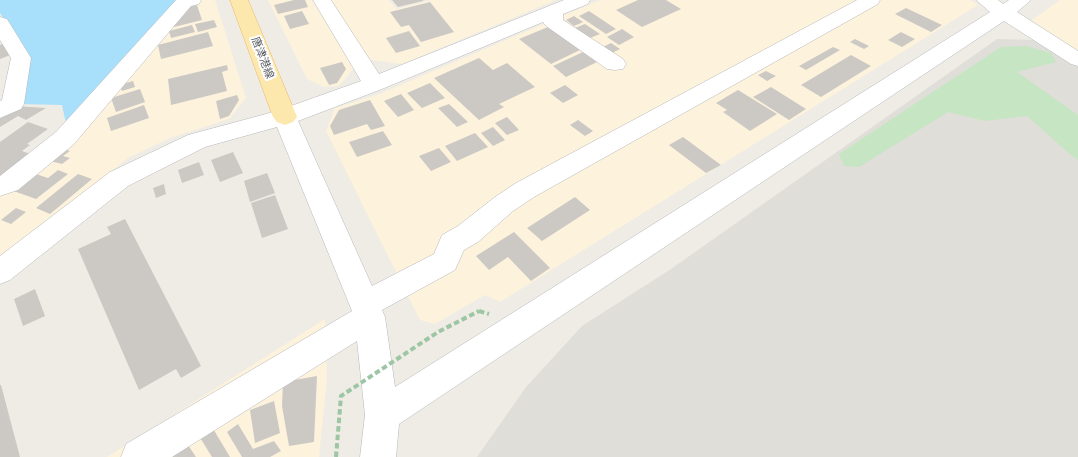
<!DOCTYPE html>
<html>
<head>
<meta charset="utf-8">
<style>
  body { margin:0 }
  canvas { display:block; background:#efece5 }
</style>
</head>
<body>
<canvas width="1078" height="457"></canvas>
<script>
const g = document.querySelector('canvas').getContext('2d');
g.lineJoin = 'round';
function fillPath(path, color) { g.fillStyle = color; g.fill(path, 'evenodd'); }
const poly = rows => new Path2D(rows.map(r => 'M' + r).join(''));
function trace(path, color, width, dash) { g.strokeStyle = color; g.lineWidth = width; g.lineCap = dash ? 'butt' : 'round'; g.setLineDash(dash || []); g.stroke(path); }
function write(font, color, halo, rows, align = 'center') {
  g.font = font + ' Roboto,"Noto Sans JP",sans-serif'; g.lineWidth = 4; g.setLineDash([]); g.textBaseline = 'middle'; g.strokeStyle = halo; g.fillStyle = color; for (const [text, x, y, turn = 0] of rows) {
    g.save(); g.translate(x, y); g.rotate((+turn || 0) * Math.PI / 180); g.textAlign = isNaN(turn) ? turn : align; if (halo) g.strokeText(text, 0, 0); g.fillText(text, 0, 0); g.restore();
  }
}
fillPath(poly([
  [181,0,215,0,246,98,229,119,170,138,128,158,0,262,0,181,35,158],
  [268,0,389,0,396,9,431,0,556,0,402,64,362,59,339,86,324,87,307,79],
  [600,0,971,0,978,5,500,302,485,295,435,324,420,320,326,131,335,108,377,95],
  [1060,0,1078,0,1078,53,1029,22],
  [325,319,327,378,319,457,107,457]
]), '#fdf2dc');
fillPath(poly([
  [997,39,1037,40,1078,66,1078,457,477,457,526,387,582,326,671,269]
]), '#e0ded9');
fillPath(poly([
  [1026,46,1051,53,1056,62,1017,72,1078,115,1078,160,1072,156,1027,116,985,121,948,112,859,167,844,166,839,154,1001,47]
]), '#c6e5c2');
fillPath(poly([
  [0,0,181,0,67,128,62,105,17,104,28,57,0,13]
]), '#a8e0fc');
fillPath(poly([
  [294,0,305,0,308,7,278,14,274,5],
  [392,0,423,0,423,1,398,7],
  [638,0,666,0,681,9,642,27,616,10],
  [430,2,454,32,421,42,409,25,401,27,390,12],
  [197,5,202,20,174,27,173,23,186,8],
  [906,8,942,25,931,32,895,14],
  [302,11,309,24,290,29,284,16],
  [589,11,616,29,606,34,579,16],
  [574,16,583,22,574,26,566,20],
  [214,20,217,27,198,32,195,24],
  [585,24,600,34,590,38,575,28],
  [192,25,195,32,171,38,169,31],
  [548,27,580,50,551,64,519,39],
  [622,29,634,37,619,45,607,37],
  [409,31,420,46,396,53,386,38],
  [208,32,213,46,161,59,158,45],
  [901,32,915,39,902,47,888,40],
  [855,39,869,46,864,49,850,42],
  [5,43,13,54,0,59,0,45],
  [611,43,620,49,612,53,603,47],
  [833,47,840,50,806,70,799,66],
  [583,52,597,62,566,77,553,66],
  [851,55,871,66,821,97,801,85],
  [479,58,493,70,507,63,535,87,499,104,504,107,479,120,434,78],
  [342,62,346,69,337,83,329,85,320,68],
  [227,65,228,70,222,72,227,91,171,105,168,79],
  [766,71,776,76,767,81,758,75],
  [133,81,135,87,122,91,120,85],
  [430,83,445,98,422,108,407,93],
  [565,85,578,95,563,103,550,93],
  [771,87,806,109,789,120,753,97],
  [140,89,145,102,116,112,111,98],
  [738,90,777,114,750,131,723,112,727,110,716,103],
  [401,94,414,110,398,117,384,101],
  [237,95,239,100,229,116,220,119,216,101],
  [370,100,385,126,371,130,367,124,334,135,330,126,339,110],
  [449,104,468,122,457,127,438,108],
  [144,105,149,118,111,131,107,118],
  [15,106,46,108,26,120,18,116,0,127,0,115],
  [507,117,519,130,507,135,495,123],
  [578,120,593,131,585,136,570,125],
  [28,122,48,129,27,144,30,145,22,151,33,155,0,180,0,142],
  [493,127,505,140,493,146,481,133],
  [383,131,392,145,357,157,349,142],
  [475,133,488,147,457,161,445,146],
  [683,137,721,165,706,173,669,145],
  [60,148,70,151,63,156,70,158,62,164,46,160],
  [439,148,451,162,431,171,419,156],
  [233,152,243,173,220,182,211,160],
  [199,162,204,175,182,183,178,170],
  [58,170,68,174,36,199,8,189,30,172,48,178],
  [267,173,275,193,250,202,244,181],
  [78,174,92,179,50,214,36,208],
  [164,184,166,194,156,198,153,188],
  [275,195,288,229,262,238,251,203],
  [575,197,590,210,542,241,527,228],
  [16,208,26,212,11,224,1,220],
  [125,219,201,366,181,378,176,369,139,390,78,249,111,234,107,227],
  [514,232,550,268,531,281,508,257,489,270,476,256],
  [35,289,45,316,23,326,14,299],
  [317,376,314,442,289,446,282,406,283,382],
  [0,385,1,385,20,457,0,457],
  [274,401,280,433,255,443,250,410],
  [238,424,253,449,274,441,281,451,270,457,242,457,227,432],
  [212,427,230,457,212,457,199,436],
  [188,445,196,457,172,457]
]), '#ccc9c4');
const minor = poly([
  [176,0,201,0,199,4,191,6,74,144,18,190,0,196,0,176,56,132,176,0],
  [313,0,331,0,379,74,564,0,590,0,588,4,563,14,563,20,623,59,626,64,623,69,615,70,607,69,546,26,543,22,382,89,298,121,372,286,434,254,442,235,458,226,495,197,516,183,857,0,880,0,878,4,534,197,513,211,478,242,464,250,455,270,382,310,385,317,395,387,990,12,976,0,998,0,1003,4,1009,0,1031,0,1017,12,1078,51,1078,66,1071,64,1004,21,399,424,396,457,360,457,365,415,357,341,172,457,121,457,126,444,352,311,277,127,205,147,128,186,10,280,0,284,0,256,110,172,188,135,277,111,361,81,313,0],
  [0,17,7,19,31,58,24,104,21,109,0,118,0,101,2,100,11,58,0,40,0,17]
]);
const major = poly([
  [230,0,248,0,297,117,293,122,285,125,277,122,273,117,230,0]
]);
trace(minor, '#b5b8bb', 1);
trace(major, '#ecb760', 1);
trace(poly([
  [479,311,489,314]
]), '#9cc6a4', 4, [5.5, 3]);
fillPath(minor, '#fff');
fillPath(major, '#fce7ad');
trace(poly([
  [336,457,341,396,438,332,479,311]
]), '#9cc6a4', 4, [5.5, 3]);
write('11px', '#5d6165', '#fff', [
  ["唐津港線",262,58,69]
]);
</script>
</body>
</html>
